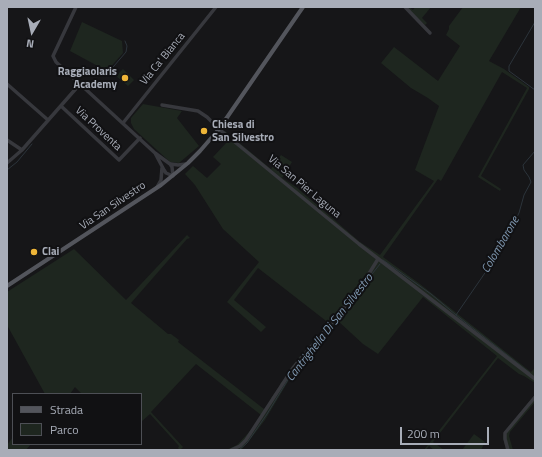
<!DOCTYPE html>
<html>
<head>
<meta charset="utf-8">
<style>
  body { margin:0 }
  #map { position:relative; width:542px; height:457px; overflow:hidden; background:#161618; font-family:"Titillium Web",sans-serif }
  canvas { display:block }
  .frame { position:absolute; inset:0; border:8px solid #a8adb8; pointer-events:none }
  .legend { position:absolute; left:12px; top:393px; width:130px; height:52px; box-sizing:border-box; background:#111113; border:1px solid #4d4f55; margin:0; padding:5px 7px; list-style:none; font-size:12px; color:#a8adb8 }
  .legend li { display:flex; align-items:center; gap:8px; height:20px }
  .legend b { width:20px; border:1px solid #4d4f55 }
  .north { position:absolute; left:12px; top:12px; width:40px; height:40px; -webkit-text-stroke:3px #111113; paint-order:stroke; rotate:189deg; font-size:11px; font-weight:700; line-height:16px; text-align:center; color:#a8adb8 }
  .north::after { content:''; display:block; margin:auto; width:14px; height:18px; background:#a8adb8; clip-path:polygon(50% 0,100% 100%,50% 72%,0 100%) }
  .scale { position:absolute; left:400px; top:427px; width:89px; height:18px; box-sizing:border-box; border:2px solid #a8adb8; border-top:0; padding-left:5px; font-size:12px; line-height:14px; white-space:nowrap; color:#a8adb8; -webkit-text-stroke:3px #111113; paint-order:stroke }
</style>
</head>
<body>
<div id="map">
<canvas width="542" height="457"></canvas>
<div class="frame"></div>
<ul class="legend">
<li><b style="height:5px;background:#53555c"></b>Strada</li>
<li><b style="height:11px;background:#1e261f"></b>Parco</li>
</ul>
<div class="north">N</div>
<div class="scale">200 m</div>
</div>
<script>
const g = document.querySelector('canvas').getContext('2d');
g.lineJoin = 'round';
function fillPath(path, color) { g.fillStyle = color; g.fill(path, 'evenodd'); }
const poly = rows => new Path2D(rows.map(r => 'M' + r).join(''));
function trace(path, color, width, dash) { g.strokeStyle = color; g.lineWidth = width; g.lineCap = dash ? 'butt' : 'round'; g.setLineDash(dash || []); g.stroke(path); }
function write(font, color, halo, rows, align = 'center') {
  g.font = font + ' "Titillium Web",sans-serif'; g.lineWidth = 4; g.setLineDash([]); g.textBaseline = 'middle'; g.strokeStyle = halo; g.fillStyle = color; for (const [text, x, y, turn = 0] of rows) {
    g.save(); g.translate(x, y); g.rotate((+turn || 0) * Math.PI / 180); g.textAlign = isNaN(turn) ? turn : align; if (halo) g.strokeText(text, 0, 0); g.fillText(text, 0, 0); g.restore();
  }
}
fillPath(poly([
  [403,7,409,7,413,10,415,7,431,7,422,18,427,23,425,25],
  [463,7,521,7,489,61,504,69,529,87,529,89,481,176,501,189,500,191,478,177,527,88,502,72,441,181,438,179,383,257,420,284,531,372,535,368,535,383,524,376,519,374,498,358,433,442,444,450,434,450,429,446,426,450,424,450,497,356,423,297,378,354,363,344,338,321,295,370,265,420,249,441,241,450,226,450,237,445,251,430,261,415,196,364,151,412,183,447,180,450,178,448,179,446,150,414,141,422,141,394,82,394,75,387,70,394,45,394,7,325,7,292,74,249,126,300,187,235,190,238,187,239,131,303,168,334,171,334,179,340,178,342,264,409,272,399,271,398,281,385,280,384,289,373,288,372,300,356,301,357,330,324,258,268,234,300,266,327,261,332,227,302,259,262,223,229,195,185,185,174,193,166,207,178,221,164,213,157,228,141,222,135,225,131,271,169,281,155,292,162,282,178,296,187,360,242,380,255,434,181,415,170,439,106,428,98,411,88,381,63,394,47,438,81,460,46,446,35,449,29,449,26],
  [82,22,122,41,123,53,107,71,70,51],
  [123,69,134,80,128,86,116,76],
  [143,104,182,111,177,118,199,146,179,163,170,162,134,129,131,123,131,118],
  [535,395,535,402,510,432,509,436,513,450,506,450,503,437,504,432],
  [474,434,485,442,481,450,462,450],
  [13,437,13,444,31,444,26,450,7,450,7,445]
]), '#1e261f');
trace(poly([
  [535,22,509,66,509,71,535,90],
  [95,74,108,73,126,52,127,46,125,41],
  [7,170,17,162,32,144],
  [383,260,431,294,456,315,530,373],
  [365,283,380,264],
  [456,315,498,254,519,213,524,195,531,182,529,177,524,170,523,165,535,151],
  [534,376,535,375],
  [239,450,247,443,267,414,294,370,327,333,358,292]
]), '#2c343b', 1);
trace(poly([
  [76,7,53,56,56,62,155,153,170,164,172,167,173,176,166,173,164,170,155,153],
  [405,7,430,33],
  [7,84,48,120],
  [162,105,198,111,207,117,219,129,359,244,535,379],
  [61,106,119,160,140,138],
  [123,123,216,7],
  [7,140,22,150],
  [7,163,22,150,80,84],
  [171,164,178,165,186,164],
  [157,187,161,180,162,168],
  [231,450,240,446,246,440,293,368,340,313,352,296,362,285,378,259],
  [508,450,505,439,505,433,535,397]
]), '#37383d', 3.5);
trace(poly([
  [7,286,161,185,188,163,200,151,219,129,303,7]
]), '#53555c', 4);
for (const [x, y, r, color] of [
  [125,78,4,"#eeb538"],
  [204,131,4,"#eeb538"],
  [34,252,4,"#eeb538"]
]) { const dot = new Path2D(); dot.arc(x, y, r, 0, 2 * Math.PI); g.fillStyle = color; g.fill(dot); trace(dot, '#111113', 1.5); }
write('11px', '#a8adb8', '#111113', [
  ["Via Ca' Bianca",163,59,-51],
  ["Via Proventa",98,129,43],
  ["Via San Pier Laguna",304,187,40],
  ["Via San Silvestro",113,206,-34]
]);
write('bold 11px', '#a8adb8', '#111113', [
  ["Raggiaolaris",117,72,"right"],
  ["Academy",117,85,"right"],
  ["Chiesa di",212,125],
  ["San Silvestro",212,138],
  ["Clai",42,252]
], 'left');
write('italic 12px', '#8099b2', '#111113', [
  ["Colombarone",501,245,-60],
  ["Cantrighella Di San Silvestro",330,328,-52]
]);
</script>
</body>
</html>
